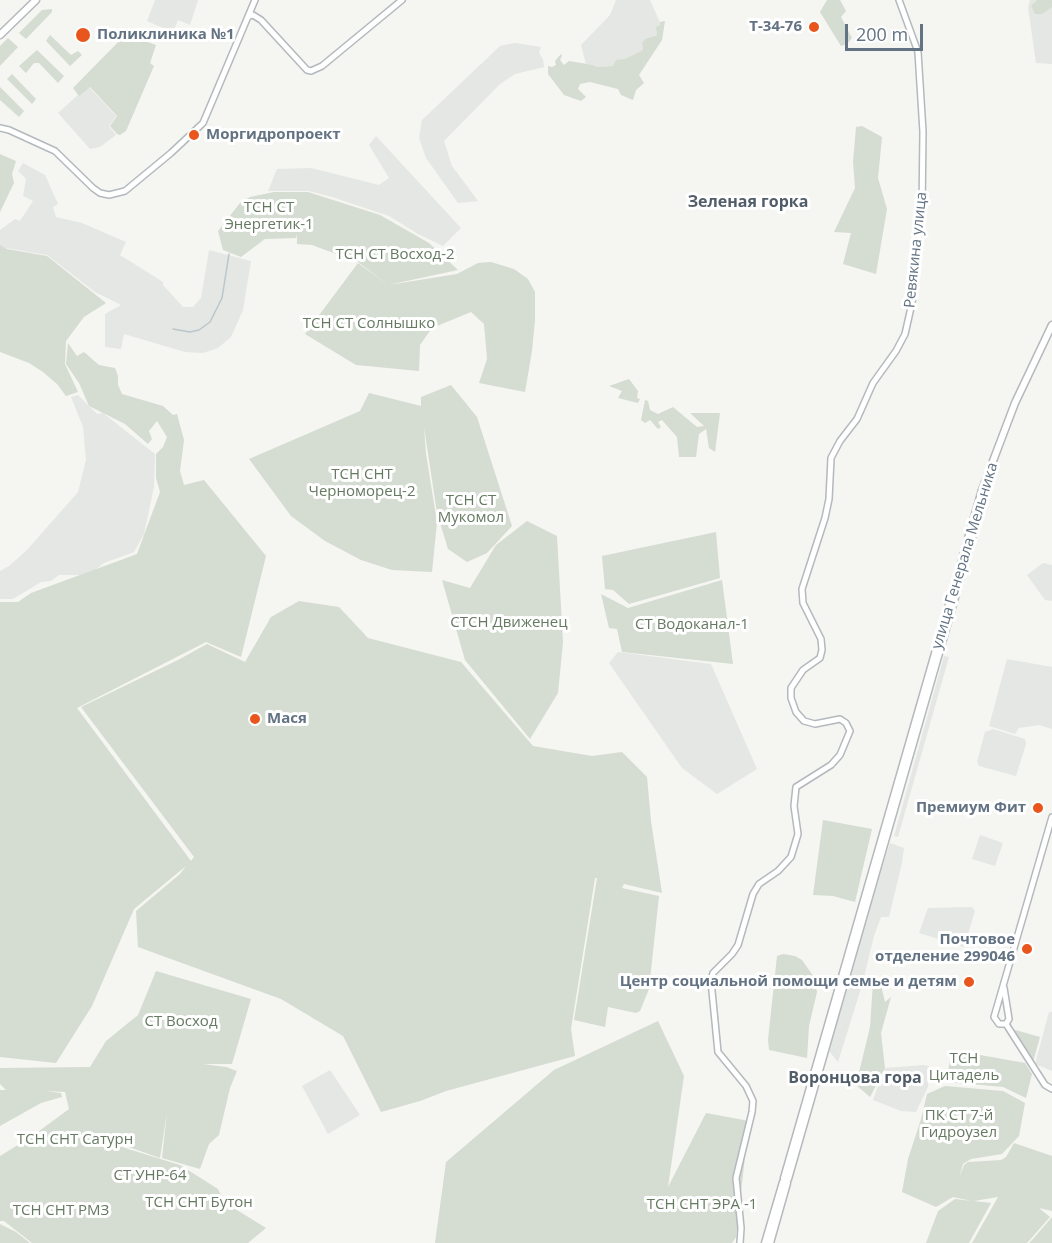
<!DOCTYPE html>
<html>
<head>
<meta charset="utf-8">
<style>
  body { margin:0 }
  #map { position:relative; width:1052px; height:1243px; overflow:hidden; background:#f5f5f1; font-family:"Open Sans",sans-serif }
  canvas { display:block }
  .scale { position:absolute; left:845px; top:24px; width:78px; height:27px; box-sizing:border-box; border:3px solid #637383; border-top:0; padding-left:8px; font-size:18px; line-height:21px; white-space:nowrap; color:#637383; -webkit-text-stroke:4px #fff; paint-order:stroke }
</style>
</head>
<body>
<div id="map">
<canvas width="1052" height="1243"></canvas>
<div class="scale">200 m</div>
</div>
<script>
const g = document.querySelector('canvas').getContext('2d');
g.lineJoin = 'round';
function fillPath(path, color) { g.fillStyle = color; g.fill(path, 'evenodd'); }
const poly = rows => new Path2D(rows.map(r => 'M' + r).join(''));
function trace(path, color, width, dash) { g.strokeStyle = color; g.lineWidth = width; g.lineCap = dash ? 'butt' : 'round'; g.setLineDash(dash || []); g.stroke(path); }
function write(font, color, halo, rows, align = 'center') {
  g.font = font + ' "Open Sans",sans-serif'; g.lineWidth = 6; g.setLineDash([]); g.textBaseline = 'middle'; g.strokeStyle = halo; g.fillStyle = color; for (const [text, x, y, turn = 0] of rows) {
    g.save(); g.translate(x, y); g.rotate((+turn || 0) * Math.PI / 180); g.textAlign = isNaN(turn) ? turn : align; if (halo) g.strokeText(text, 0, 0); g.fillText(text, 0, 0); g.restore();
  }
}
fillPath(poly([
  [155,0,198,0,190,25,178,20,173,32,147,21],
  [616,0,650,0,661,25,657,35,645,39,642,43,643,50,613,66,597,67,593,65,586,64,581,45,610,15],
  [1030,0,1052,0,1052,64,1036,63,1028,7],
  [515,43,541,47,539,53,543,59,544,67,515,74,500,84,444,141,452,166,478,201,458,203,426,158,419,138,422,120,500,46],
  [88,86,116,116,109,126,116,135,100,147,90,149,58,113],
  [376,136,461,228,443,246,418,234,389,216,332,197,309,191,268,191,277,169,311,168,379,185,389,178,369,145],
  [23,163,45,175,58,204,53,207,56,217,82,223,126,242,120,255,163,282,163,285,183,307,193,307,201,298,209,250,251,261,243,310,231,337,218,348,203,353,185,352,124,334,121,349,105,347,105,314,121,305,95,292,47,255,0,247,0,230,15,219,20,221,33,201,23,196,26,179,18,171],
  [78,395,97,414,103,413,155,454,154,487,144,534,134,552,104,563,92,572,81,575,59,575,51,581,41,582,13,599,0,599,0,571,9,566,27,550,78,492,86,460,83,427,71,397],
  [1043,563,1052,565,1052,601,1045,600,1027,575],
  [618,652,711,664,757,769,717,794,682,768,609,663],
  [944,656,949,657,898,837,894,836],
  [1007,659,1052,667,1052,729,1039,725,1019,728,1015,734,989,726],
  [993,729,1025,739,1026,744,1016,776,979,766,977,762,985,732],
  [980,835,1003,843,995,866,972,859],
  [890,843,904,848,902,863,889,917,881,917,874,936,862,985,838,1062,829,1051,868,909],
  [972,907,975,911,964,947,919,933,928,908],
  [1049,1012,1052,1012,1052,1071,1035,1064],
  [924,1065,929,1066,928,1087,916,1112,901,1111,873,1100,885,1068],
  [330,1070,360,1115,328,1134,302,1086]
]), '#e5e7e4');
fillPath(poly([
  [827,0,840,0,846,11,841,17,852,38,847,44,841,46,820,12],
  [1037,0,1052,0,1052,7,1042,14,1035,14,1031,6],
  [52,9,52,12,26,39,19,33,42,10],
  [665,21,662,40,639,75,644,83,636,90,633,100,621,95,618,89,590,82,580,84,578,89,586,97,581,101,564,95,548,74,548,66,552,67,556,65,555,61,561,54,562,56,560,60,564,65,569,61,593,65,597,67,613,66,616,60,625,59,643,50,642,43,645,39,657,35,656,27,660,25,660,22],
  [126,34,156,45,150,63,154,66,126,131,120,135,117,134,110,126,117,116,90,87,79,96,73,88],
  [50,35,71,55,78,51,82,55,70,66,46,41],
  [8,38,18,47,0,66,0,46],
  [37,50,64,76,58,83,39,63,34,63,26,73,19,66],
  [12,74,36,99,32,104,7,79],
  [0,87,24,111,19,117,0,100],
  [862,126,882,137,878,178,887,209,876,274,843,264,851,233,834,232,855,188,853,162,856,127],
  [0,154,16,161,12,174,14,183,0,212],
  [274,192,308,192,380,215,429,243,458,270,388,285,358,262,312,245,297,244,297,234,296,238,265,239,241,257,223,250,218,231,240,203,250,197],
  [0,245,7,249,47,256,106,303,84,317,66,341,65,364,78,392,66,396,57,384,43,372,29,363,0,352],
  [491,262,514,269,528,279,535,292,535,320,532,351,525,392,479,383,487,359,484,324,471,312,432,328,420,345,419,371,356,365,305,334,358,263,388,285,457,274,478,263],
  [68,343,77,356,84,352,99,365,115,368,118,376,118,385,122,394,163,406,173,415,177,414,184,440,180,471,184,485,204,480,266,556,241,657,206,642,77,708,191,861,194,857,81,707,178,660,207,644,245,662,271,617,299,601,339,607,368,638,461,662,533,746,592,756,622,752,647,777,651,821,662,893,624,884,622,888,659,896,649,989,640,1011,636,1013,608,1007,605,1027,574,1020,597,878,595,878,571,1029,575,1056,446,1091,420,1101,381,1112,343,1036,281,999,138,947,136,911,180,874,186,866,134,909,92,1006,56,1063,0,1057,0,602,18,602,31,593,137,554,160,492,156,478,156,454,163,447,167,437,157,421,149,431,152,439,148,444,125,424,89,406,79,383,66,364],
  [629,379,638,391,637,398,640,399,638,403,618,398,622,391,609,386],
  [451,385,477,417,512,526,487,553,467,562,448,549,437,513,424,427,426,454,437,522,432,572,392,570,361,560,325,541,291,516,249,459,360,411,369,393,421,406,421,397],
  [645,400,648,401,650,410,658,414,673,407,697,427,704,426,690,413,720,413,715,452,709,448,706,429,699,434,696,457,679,457,677,437,662,420,658,422,661,427,658,429,650,420,645,423,641,420],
  [527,521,557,536,563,642,558,693,530,739,465,660,442,580,470,588,496,545],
  [716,532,720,578,629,604,613,590,605,589,602,556],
  [722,580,733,664,622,652,617,629,609,628,601,594,628,608],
  [823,820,872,829,855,902,833,896,813,895],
  [783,954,795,956,802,960,814,977,817,992,809,1026,807,1058,769,1050,768,1040,777,956],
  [156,971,251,999,232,1064,203,1064,226,1067,237,1071,230,1088,219,1135,209,1144,200,1169,162,1158,167,1112,160,1158,109,1140,125,1148,180,1165,218,1189,224,1202,266,1228,248,1243,32,1243,4,1221,0,1221,0,1156,31,1137,69,1109,65,1092,45,1091,61,1093,62,1097,41,1103,0,1126,0,1090,6,1090,0,1084,0,1068,90,1067,106,1041,138,1015],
  [880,981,885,1002,891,997,881,1033,885,1068,870,1097,856,1085,870,1027,873,982],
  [658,1021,684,1076,668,1187,706,1113,749,1121,736,1237,732,1243,435,1243,446,1162,554,1070],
  [1012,1029,1040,1037,1033,1062],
  [952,1050,1025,1063,1032,1074,1026,1098,1003,1087,946,1082],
  [945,1086,1003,1091,1025,1103,1019,1136,1002,1154,971,1159,963,1164,959,1178,964,1165,968,1162,1001,1160,1006,1157,1014,1143,1052,1156,1052,1211,1039,1208,1050,1217,1027,1243,972,1243,998,1197,974,1201,991,1203,969,1243,926,1243,938,1211,955,1199,972,1201,953,1197,936,1207,902,1192,908,1159,921,1119,927,1094],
  [1052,1217,1052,1243,1029,1243,1033,1239],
  [0,1224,16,1232,30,1243,0,1243]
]), '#d5dcd2');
trace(poly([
  [173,329,190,332,199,330,210,322,222,298,229,254]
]), '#bbc6cc', 1.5);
const secondary = poly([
  [249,16,253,15,261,20,307,70,311,71,322,66,402,0],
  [0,128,9,130,55,151,93,188,100,193,109,195,125,191,171,153,203,123,255,0],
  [1004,988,1009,1019,1006,1024],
  [1006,1024,999,1024,994,1017,1052,817],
  [1006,1024,1045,1085,1052,1089],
  [740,1243,741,1228,736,1178,752,1112,753,1101,746,1086,718,1052,711,981,713,973,732,954,738,945,753,894,759,884,778,871,791,857,798,834,794,806,796,787,831,765,840,755,850,731,846,723,840,719,815,724,804,721,796,712,791,698,791,688,803,670,820,658,822,650,821,639,803,603,802,589,825,518,829,499,831,458,840,441,857,419,873,383,896,351,905,334,912,303,922,210,923,132,918,52,899,0]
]);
const primary = poly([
  [0,35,36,0],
  [784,1178,982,490,1015,403,1052,325],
  [788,1179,989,479],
  [765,1243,783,1182],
  [770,1243,787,1183]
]);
trace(secondary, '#b4b9be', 8);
trace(primary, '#b5b9bd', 9);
trace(secondary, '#fff', 5);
trace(primary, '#fff', 6);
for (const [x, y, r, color] of [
  [814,27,6,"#e9561d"],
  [83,35,8,"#e9561d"],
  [194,135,6,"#e9561d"],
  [255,719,6,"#e9561d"],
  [1038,808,6,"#e9561d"],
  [1027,949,6,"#e9561d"],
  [969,982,6,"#e9561d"]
]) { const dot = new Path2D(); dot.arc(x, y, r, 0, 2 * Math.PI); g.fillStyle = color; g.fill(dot); trace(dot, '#fff', 2); }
write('bold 15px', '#637383', '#fff', [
  ["Т-34-76",802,27],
  ["Поликлиника №1",97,35,"left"],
  ["Моргидропроект",206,135,"left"],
  ["Мася",267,719,"left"],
  ["Премиум Фит",1026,808],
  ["Почтовое",1015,940],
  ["отделение 299046",1015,957],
  ["Центр социальной помощи семье и детям",957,982]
], 'right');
write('15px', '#667a62', '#fff', [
  ["ТСН СТ",269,208],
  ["Энергетик-1",269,225],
  ["ТСН СТ Восход-2",395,255],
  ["ТСН СТ Солнышко",369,324],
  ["ТСН СНТ",362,475],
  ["Черноморец-2",362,492],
  ["ТСН СТ",471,501],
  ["Мукомол",471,518],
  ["СТСН Движенец",509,623],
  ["СТ Водоканал-1",692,625],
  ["СТ Восход",181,1022],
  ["ТСН",964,1059],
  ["Цитадель",964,1076],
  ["ПК СТ 7-й",959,1116],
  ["Гидроузел",959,1133],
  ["ТСН СНТ Сатурн",75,1140],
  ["СТ УНР-64",150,1176],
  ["ТСН СНТ Бутон",199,1203],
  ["ТСН СНТ ЭРА -1",702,1205],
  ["ТСН СНТ РМЗ",61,1211]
]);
write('15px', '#637383', '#fff', [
  ["Ревякина улица",916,250,-84],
  ["улица Генерала Мельника",965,556,-73]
]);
write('bold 16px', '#515d68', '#fff', [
  ["Зеленая горка",748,202],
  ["Воронцова гора",855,1078]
]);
</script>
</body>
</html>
